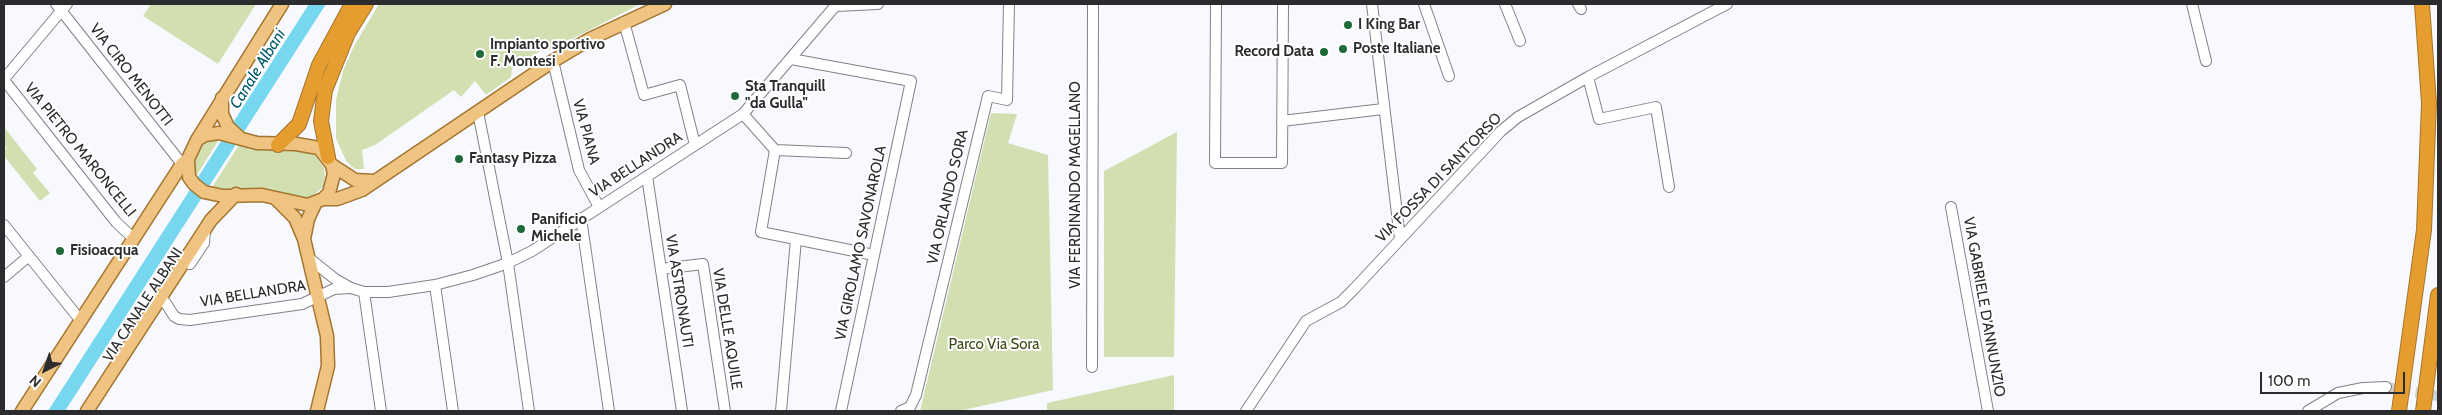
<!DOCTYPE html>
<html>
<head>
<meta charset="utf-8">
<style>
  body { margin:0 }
  #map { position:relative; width:2442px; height:415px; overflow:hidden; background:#f8f9fe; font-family:Cabin,sans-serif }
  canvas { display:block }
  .frame { position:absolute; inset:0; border:5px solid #2b2c2e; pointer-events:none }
  .north { position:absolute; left:20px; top:345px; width:50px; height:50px; -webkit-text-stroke:4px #fff; paint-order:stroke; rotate:221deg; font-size:14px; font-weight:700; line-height:20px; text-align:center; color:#2b2c2e }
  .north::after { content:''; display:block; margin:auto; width:18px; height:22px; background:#2b2c2e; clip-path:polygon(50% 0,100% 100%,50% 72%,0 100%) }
  .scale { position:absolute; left:2260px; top:372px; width:145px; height:22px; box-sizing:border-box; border:2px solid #2b2c2e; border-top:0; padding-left:6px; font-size:15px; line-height:18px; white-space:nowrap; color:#2b2c2e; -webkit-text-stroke:4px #fff; paint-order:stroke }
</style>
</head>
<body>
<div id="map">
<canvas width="2442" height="415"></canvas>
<div class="frame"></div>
<div class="north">N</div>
<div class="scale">100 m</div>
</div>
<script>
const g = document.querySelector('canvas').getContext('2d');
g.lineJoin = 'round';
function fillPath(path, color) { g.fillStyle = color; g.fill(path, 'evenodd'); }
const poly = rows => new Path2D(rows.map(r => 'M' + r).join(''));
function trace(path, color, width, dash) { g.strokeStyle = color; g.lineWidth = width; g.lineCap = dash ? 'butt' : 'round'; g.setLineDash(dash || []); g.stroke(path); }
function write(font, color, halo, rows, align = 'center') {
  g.font = font + ' Cabin,sans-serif'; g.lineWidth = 4; g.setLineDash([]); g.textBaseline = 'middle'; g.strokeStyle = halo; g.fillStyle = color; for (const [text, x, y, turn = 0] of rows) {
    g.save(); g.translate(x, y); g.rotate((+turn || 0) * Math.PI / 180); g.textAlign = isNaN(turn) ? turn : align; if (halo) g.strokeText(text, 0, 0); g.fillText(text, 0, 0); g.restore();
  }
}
fillPath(poly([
  [151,4,256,4,218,64,143,16],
  [379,4,640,4,551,50,545,48,512,69,511,77,486,95,475,81,461,97,454,90,375,145,362,150,364,169,355,169,346,161,336,138,336,100,343,71,354,46],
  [991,113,1017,114,1008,143,1048,155,1053,390,959,411,920,411],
  [4,127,37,169,33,173,50,193,40,201,4,156,6,148,4,145],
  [1177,132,1174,357,1104,357,1104,171],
  [220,138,195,178,194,156,198,148,211,139],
  [239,145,258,149,299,149,314,153,324,168,325,177,323,187,310,198,297,200,253,190,211,189],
  [1174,375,1174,411,1047,411,1047,403]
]), '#d2dfb1');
fillPath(poly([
  [309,4,326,4,65,411,48,411]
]), '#77d7ee');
trace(poly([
  [2386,387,2438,396]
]), '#cfd0d4', 10, [10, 5]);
const minor = poly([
  [56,4,182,164],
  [1216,4,1215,163,1282,163,1283,4],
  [1372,4,1400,239],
  [1424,4,1449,76],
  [1505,4,1520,41],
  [1578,4,1581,9],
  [2192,4,2206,61],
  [836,6,878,4],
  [624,22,644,95,680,85,695,145],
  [791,59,911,81,841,411],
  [553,61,579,170,599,207],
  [1588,77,1599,119,1656,107,1669,187],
  [4,79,67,4],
  [4,80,116,222,134,239],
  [478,112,508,263,529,411],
  [743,114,775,150,846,153],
  [1282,121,1383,109],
  [775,150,761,232,874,255],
  [647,176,682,411],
  [1951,207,1988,411],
  [581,218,609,411],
  [4,225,81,321],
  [310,259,335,279,351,288,364,292,388,292,435,285,473,275,508,263,532,251,743,114,837,4],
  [190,264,204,243,205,230],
  [661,269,703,264,725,411],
  [4,277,29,256],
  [435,285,453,411],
  [364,292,381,411],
  [165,302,174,316,179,319,190,320,302,304,334,289,350,288],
  [1092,367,1093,4],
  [781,411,796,239],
  [901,411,910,407,916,395,988,96,1007,100,1009,4],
  [1246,411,1306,321,1341,302,1354,289,1501,131,1518,117,1588,77,1727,4],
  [2308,411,2338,393,2363,388,2386,387]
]);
const major = poly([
  [222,98,222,114,228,127,239,137],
  [219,133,257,143,296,144,319,148,332,165,334,174,329,193,323,199,308,205,262,195,223,196,204,192,194,184,189,177,188,159,197,140,205,135,219,133],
  [197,140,282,4],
  [332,165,355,180,374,181],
  [276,199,295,218,304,239,327,336,328,366,317,411],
  [323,199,337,199,362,190,553,61,590,39,665,4],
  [304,239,308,219,315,204],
  [22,411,182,164,188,159],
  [87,411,211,220,236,194]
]);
const highway = poly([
  [278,145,299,124,319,65,352,4],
  [328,157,321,121,325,90,348,33,366,4],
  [2399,411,2424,230,2429,103,2422,4],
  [2423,411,2438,295]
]);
trace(minor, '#818288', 12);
trace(major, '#a3752e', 15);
trace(highway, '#a3752e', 16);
trace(minor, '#fff', 10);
trace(major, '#efc482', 12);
trace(highway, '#e49d2e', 14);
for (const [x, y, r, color] of [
  [1348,25,5,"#1e6a38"],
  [1343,49,5,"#1e6a38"],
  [1324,52,5,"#1e6a38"],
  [480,54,5,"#1e6a38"],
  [735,96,5,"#1e6a38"],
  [459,159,5,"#1e6a38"],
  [521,229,5,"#1e6a38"],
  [60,251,5,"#1e6a38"]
]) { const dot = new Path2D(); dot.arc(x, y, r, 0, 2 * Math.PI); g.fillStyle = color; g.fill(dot); trace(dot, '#fff', 2); }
write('bold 15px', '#2b2c2e', '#fff', [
  ["I King Bar",1358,25],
  ["Impianto sportivo",490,45],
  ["F. Montesi",490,62],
  ["Poste Italiane",1353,49],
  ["Record Data",1314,52,"right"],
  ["Sta Tranquill",745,87],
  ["\"da Gulla\"",745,104],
  ["Fantasy Pizza",469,159],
  ["Panificio",531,220],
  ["Michele",531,237],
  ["Fisioacqua",70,251]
], 'left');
write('15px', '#2b2c2e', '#fff', [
  ["VIA CIRO MENOTTI",131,75,52],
  ["VIA PIANA",586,132,75],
  ["VIA PIETRO MARONCELLI",80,150,51],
  ["VIA BELLANDRA",636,165,-33],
  ["VIA FOSSA DI SANT'ORSO",1439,178,-46],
  ["VIA FERDINANDO MAGELLANO",1076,185,-90],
  ["VIA ORLANDO SORA",948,197,-77],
  ["VIA GIROLAMO SAVONAROLA",861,243,-78],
  ["VIA ASTRONAUTI",679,291,81],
  ["VIA BELLANDRA",253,294,-9],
  ["VIA CANALE ALBANI",143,305,-57],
  ["VIA GABRIELE D'ANNUNZIO",1984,307,80],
  ["VIA DELLE AQUILE",727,329,81]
]);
write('15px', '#3e4915', '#fff', [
  ["Parco Via Sora",994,345]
]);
write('italic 16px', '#015969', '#fff', [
  ["Canale Albani",258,69,-58]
]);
</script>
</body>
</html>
